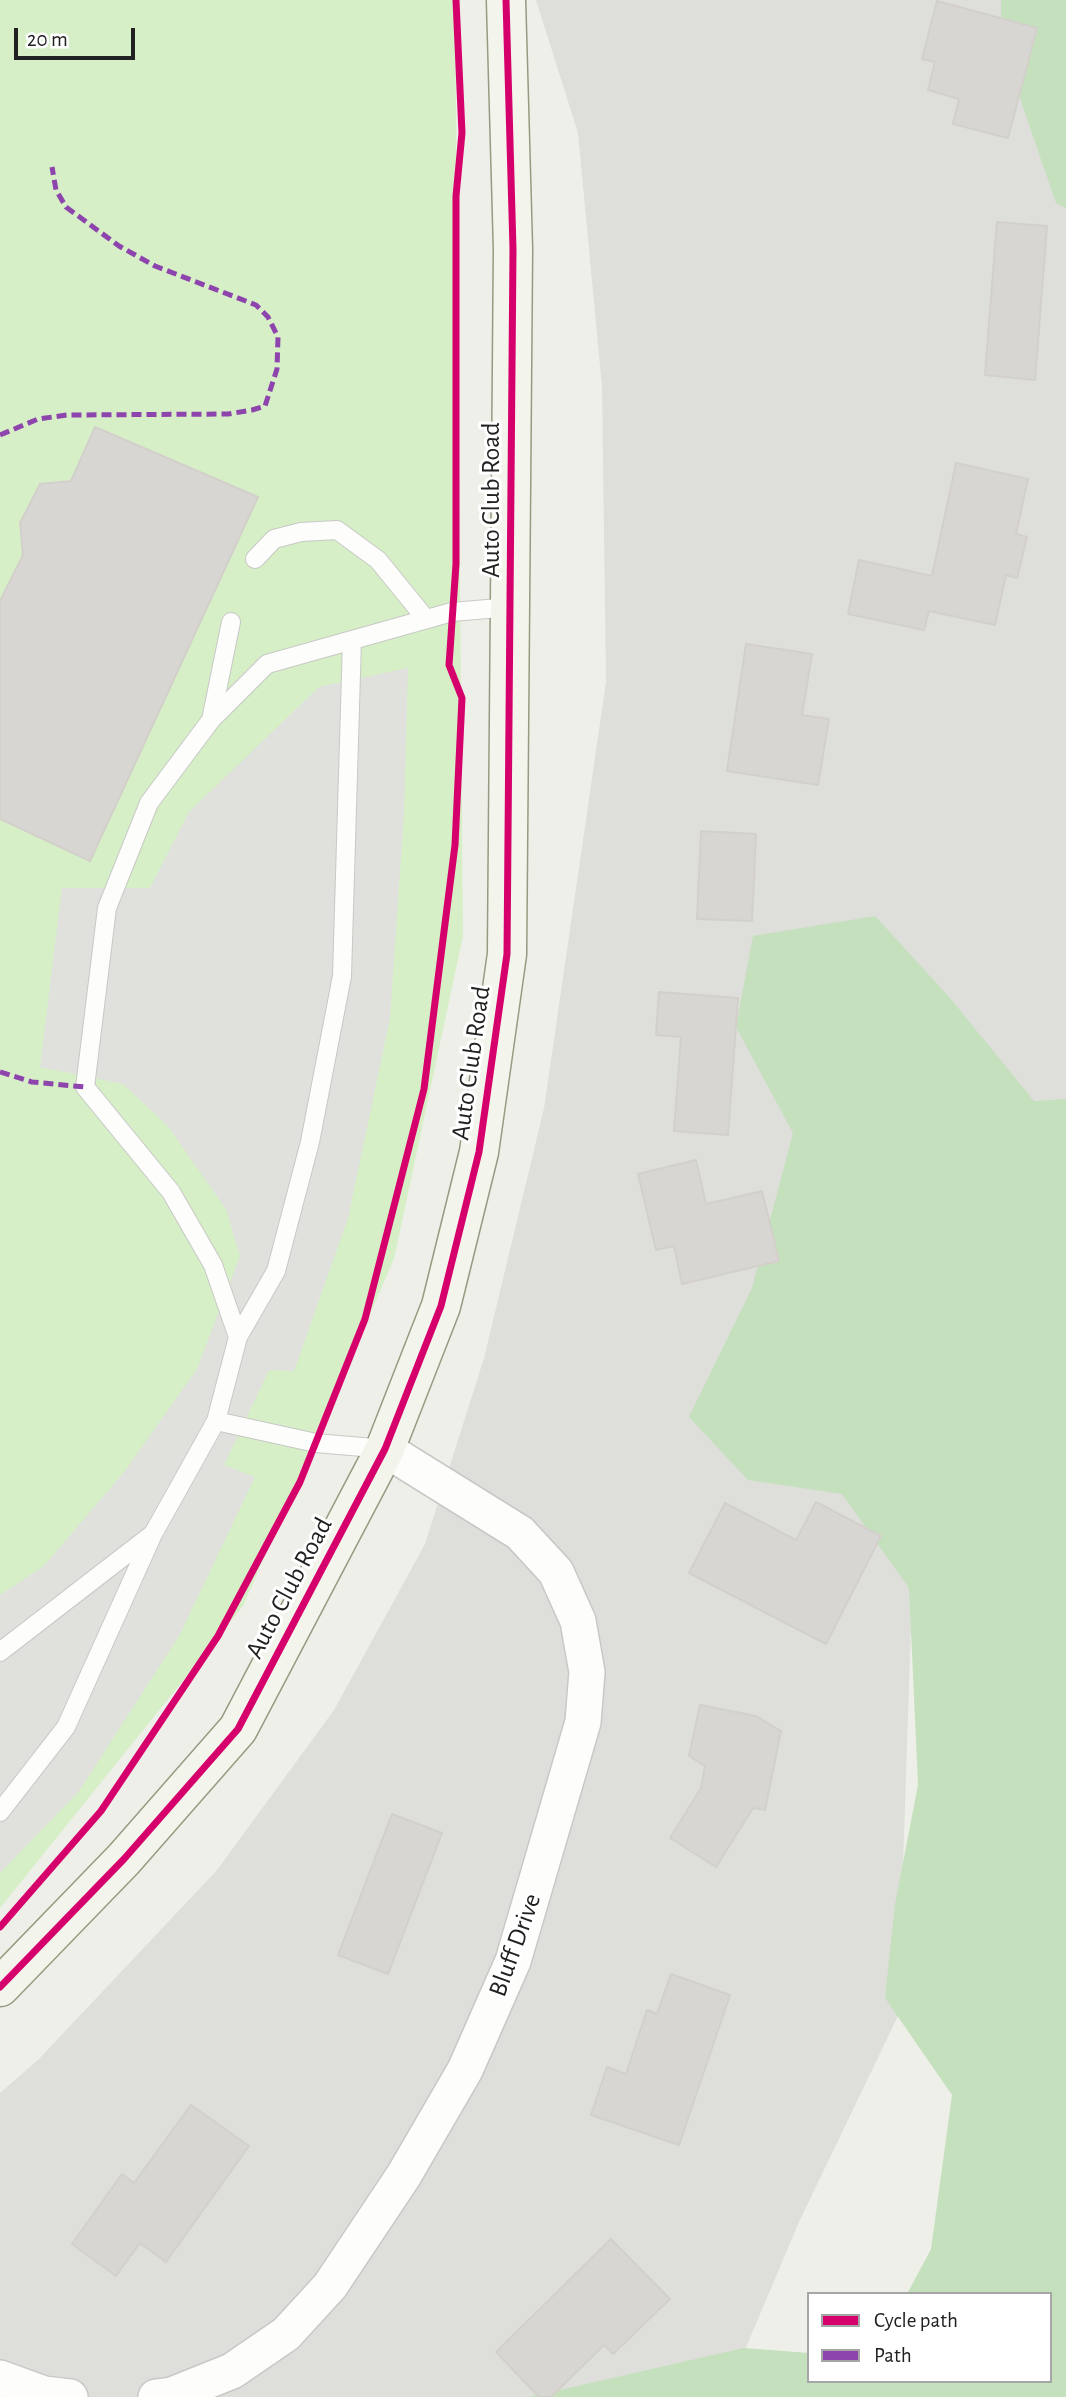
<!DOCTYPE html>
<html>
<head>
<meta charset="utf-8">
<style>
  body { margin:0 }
  #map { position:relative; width:1066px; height:2397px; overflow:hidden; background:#efefea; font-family:"Alegreya Sans",sans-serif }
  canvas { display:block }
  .legend { position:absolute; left:807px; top:2292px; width:245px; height:91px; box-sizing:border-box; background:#fff; border:2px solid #a6a6a6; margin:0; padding:9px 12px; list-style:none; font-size:21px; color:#212121 }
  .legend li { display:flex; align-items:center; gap:14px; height:35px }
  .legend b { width:35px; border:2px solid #a6a6a6 }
  .scale { position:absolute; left:14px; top:28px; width:121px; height:32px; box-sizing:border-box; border:4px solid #212121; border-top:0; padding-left:9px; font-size:21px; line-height:24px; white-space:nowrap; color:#212121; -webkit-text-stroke:5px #fff; paint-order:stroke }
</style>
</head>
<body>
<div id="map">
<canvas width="1066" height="2397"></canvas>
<ul class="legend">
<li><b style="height:9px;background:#d6006c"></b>Cycle path</li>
<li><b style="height:9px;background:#8e44ad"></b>Path</li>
</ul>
<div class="scale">20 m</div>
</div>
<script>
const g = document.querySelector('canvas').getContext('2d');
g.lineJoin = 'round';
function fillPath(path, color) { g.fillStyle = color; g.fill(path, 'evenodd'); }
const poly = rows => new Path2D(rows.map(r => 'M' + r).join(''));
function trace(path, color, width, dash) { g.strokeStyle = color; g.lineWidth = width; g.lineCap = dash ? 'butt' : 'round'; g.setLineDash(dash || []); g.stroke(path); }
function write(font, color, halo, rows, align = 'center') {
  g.font = font + ' "Alegreya Sans",sans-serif'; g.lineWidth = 6; g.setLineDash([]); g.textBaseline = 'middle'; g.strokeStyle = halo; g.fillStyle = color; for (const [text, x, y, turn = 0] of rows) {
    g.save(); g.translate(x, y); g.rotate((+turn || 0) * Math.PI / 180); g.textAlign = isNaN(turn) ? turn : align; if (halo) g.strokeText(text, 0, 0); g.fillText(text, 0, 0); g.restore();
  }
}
fillPath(poly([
  [536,0,1066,0,1066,1240,911,1626,898,2016,799,2222,725,2397,0,2397,0,2093,38,2060,217,1870,334,1710,425,1544,484,1358,544,1108,606,682,602,387,578,133]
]), '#dededb');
fillPath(poly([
  [0,0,455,0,463,936,394,1259,243,1606,0,1908]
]), '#d6efc7');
fillPath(poly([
  [1001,0,1066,0,1066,208,1056,203,1001,43],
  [875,916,950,998,1034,1101,1066,1099,1066,2397,529,2397,744,2348,809,2353,809,2381,1050,2381,1050,2294,907,2294,931,2249,952,2095,885,1998,895,1904,918,1785,909,1588,842,1494,748,1480,689,1417,752,1288,793,1133,736,1027,753,936]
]), '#c5e0bd');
fillPath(poly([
  [408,668,404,813,390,1018,348,1218,294,1371,269,1370,224,1465,255,1477,179,1636,79,1791,0,1873,0,1595,44,1566,125,1471,197,1369,240,1256,226,1209,167,1125,123,1084,40,1067,62,888,150,888,189,812,319,687]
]), '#e0e0dd');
const building = poly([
  [937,1,1037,28,1008,138,953,124,959,99,928,90,935,62,922,59,937,1],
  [997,222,1047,226,1035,380,985,375,997,222],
  [95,427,258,497,90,861,0,819,0,601,23,555,20,523,40,484,71,481,95,427],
  [956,463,1028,479,1016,534,1027,537,1017,578,1006,575,995,625,929,611,924,630,848,614,859,560,932,576,956,463],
  [746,644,812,654,802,715,829,719,818,785,727,771,746,644],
  [701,831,756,834,752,921,697,919,701,831],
  [659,992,738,998,728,1135,674,1131,681,1037,656,1035,659,992],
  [696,1160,706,1204,762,1191,779,1261,682,1284,674,1246,656,1250,638,1174,696,1160],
  [816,1502,881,1536,826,1644,689,1573,725,1503,796,1540,816,1502],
  [700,1705,756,1716,781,1731,765,1810,753,1808,716,1867,670,1838,701,1788,705,1766,689,1756,700,1705],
  [392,1814,442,1833,388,1974,338,1955,392,1814],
  [671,1974,730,1995,679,2145,591,2115,607,2067,626,2074,647,2010,657,2014,671,1974],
  [191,2105,249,2146,166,2262,140,2243,116,2276,72,2244,122,2174,134,2183,191,2105],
  [611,2239,670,2299,613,2354,604,2345,551,2397,539,2397,496,2352,611,2239]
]);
fillPath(building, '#d7d6d2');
trace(building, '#d3d0cb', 2);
const lane = poly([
  [255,559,274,539,301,532,337,530,378,560,426,619],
  [211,720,231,622],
  [238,1337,276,1271,310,1142,342,976,352,640],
  [216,1421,316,1443,385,1449],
  [0,1652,150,1536],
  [0,1812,66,1727,153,1534,216,1421,238,1337,213,1265,171,1192,85,1087,107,908,149,803,211,720,267,664,452,612,511,607]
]);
const street = poly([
  [0,2378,44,2394,70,2397],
  [156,2397,172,2395,232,2371,286,2334,330,2286,404,2175,465,2070,513,1961,583,1722,587,1672,578,1621,556,1572,520,1533,385,1449]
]);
const secondary = poly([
  [0,1987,124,1859,238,1729,385,1449,441,1306,479,1152,507,954,513,249,506,0]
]);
trace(lane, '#c8c8c6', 20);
trace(street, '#c8c8c6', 38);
trace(secondary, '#959b80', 41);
trace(lane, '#fdfdfc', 18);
trace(street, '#fdfdfc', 35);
trace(secondary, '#f3f5ec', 38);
trace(poly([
  [0,435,38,419,67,415,228,414,252,410,265,406,277,369,278,337,268,317,256,305,155,266,119,246,66,207,56,190,52,167],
  [0,1072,32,1082,85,1087]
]), '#8e44ad', 5, [10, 5]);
trace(poly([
  [0,1927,101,1811,218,1636,300,1482,365,1319,424,1089,455,845,462,698,449,665,456,564,456,196,462,133,456,0],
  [0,1987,124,1859,238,1729,385,1449,441,1306,479,1152,507,954,513,249,506,0]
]), '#d6006c', 7);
write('26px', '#212121', '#fff', [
  ["Auto Club Road",491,500,-90],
  ["Auto Club Road",471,1063,-82],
  ["Auto Club Road",289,1588,-62],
  ["Bluff Drive",515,1945,-70]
]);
</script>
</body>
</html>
